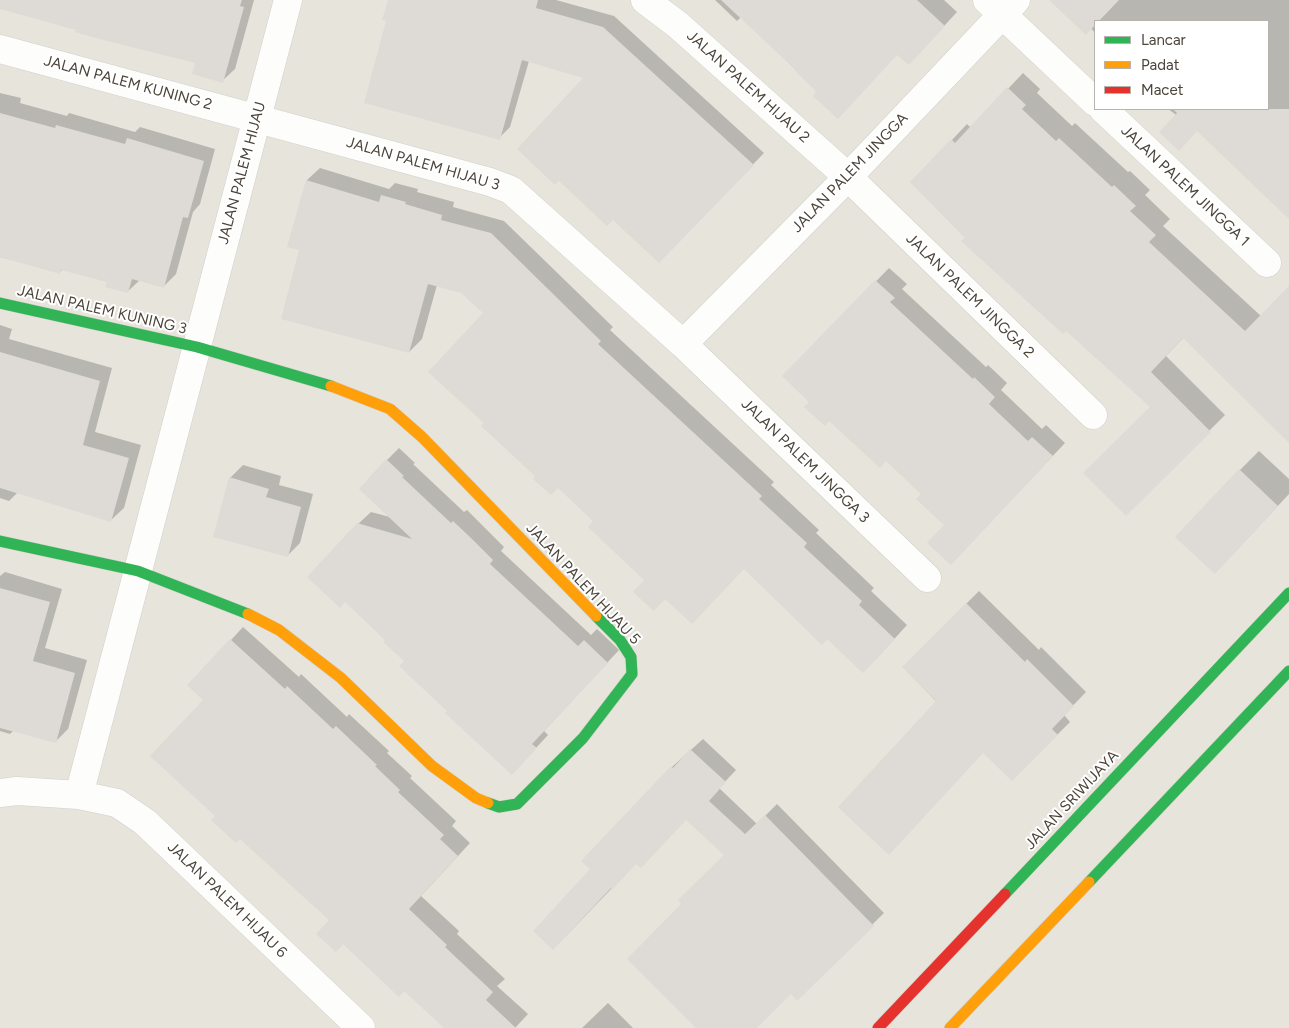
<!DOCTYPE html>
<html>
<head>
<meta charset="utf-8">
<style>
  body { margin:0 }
  #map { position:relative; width:1289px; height:1028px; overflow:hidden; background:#f4f2ee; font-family:Figtree,sans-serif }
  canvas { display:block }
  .legend { position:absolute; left:1094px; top:20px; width:175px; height:90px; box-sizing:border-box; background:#fff; border:1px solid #b7b4b0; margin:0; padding:6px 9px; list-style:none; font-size:15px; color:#4b4439 }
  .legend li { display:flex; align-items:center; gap:10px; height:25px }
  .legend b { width:25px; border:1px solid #b7b4b0 }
</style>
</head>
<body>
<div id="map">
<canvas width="1289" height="1028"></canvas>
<ul class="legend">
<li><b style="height:6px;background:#30b455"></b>Lancar</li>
<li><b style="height:6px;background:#ff9f0a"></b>Padat</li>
<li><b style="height:6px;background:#e5322d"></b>Macet</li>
</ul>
</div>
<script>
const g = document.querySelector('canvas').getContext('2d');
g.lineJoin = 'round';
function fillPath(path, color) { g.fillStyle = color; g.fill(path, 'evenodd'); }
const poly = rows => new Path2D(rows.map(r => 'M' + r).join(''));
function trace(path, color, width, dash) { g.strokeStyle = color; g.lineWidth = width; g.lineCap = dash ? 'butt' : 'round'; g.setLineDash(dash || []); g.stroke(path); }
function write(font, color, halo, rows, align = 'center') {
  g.font = font + ' Figtree,sans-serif'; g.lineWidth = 4; g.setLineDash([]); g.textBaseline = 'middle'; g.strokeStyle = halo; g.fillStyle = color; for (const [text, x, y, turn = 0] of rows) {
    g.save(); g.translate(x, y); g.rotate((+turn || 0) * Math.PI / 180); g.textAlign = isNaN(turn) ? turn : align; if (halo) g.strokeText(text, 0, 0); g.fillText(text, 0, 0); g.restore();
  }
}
fillPath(poly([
  [0,0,1289,0,1289,1028,0,1028],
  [1095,21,1268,21,1268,109,1095,109]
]), '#e7e4dc');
fillPath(poly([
  [0,0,254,0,235,69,222,81,197,62,0,8],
  [389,0,556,0,614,16,764,153,670,250,613,218,585,78,529,61,510,127,499,138,388,20],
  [715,0,944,0,957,12,921,51,898,53,818,91,741,17,737,21],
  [1066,0,1289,0,1289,218,1197,130,1168,109,1268,109,1268,21,1095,21,1095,33],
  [1023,73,1040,89,1037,93,1072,126,1075,123,1128,172,1130,171,1150,190,1145,195,1170,219,1163,226,1261,316,1289,288,1289,441,1184,337,1166,356,1225,415,1126,514,1151,407,939,211,952,140,967,124,971,128],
  [0,93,21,98,20,103,67,116,69,113,135,132,140,127,215,149,200,204,193,212,176,274,164,286,140,280,127,292,108,282,63,269,60,272,0,257],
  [320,168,389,189,395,183,418,189,417,192,454,202,453,207,504,221,613,327,610,330,774,482,771,485,819,530,816,533,874,588,871,591,907,625,876,659,827,638,744,567,646,580,595,521,558,487,537,476,485,423,485,313,462,291,437,285,422,339,409,352,301,250,307,180],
  [889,268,907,284,902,289,986,367,988,365,1007,383,1001,390,1042,429,1046,425,1065,443,964,550,923,494,886,460,811,402,784,376],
  [0,325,12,329,9,339,112,368,95,432,141,445,124,508,111,520,18,492,9,501,0,498],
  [399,448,415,463,413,464,464,512,467,510,504,547,501,551,591,635,597,629,619,650,544,731,548,735,524,761,448,710,387,639,358,524,371,512,390,517,387,460],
  [1259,451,1289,479,1289,494,1234,553,1240,470],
  [243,465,281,476,279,485,313,494,300,543,287,556,230,478],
  [5,572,62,589,45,648,87,660,68,729,55,742,14,730,10,734,0,731,0,576],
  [979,591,1039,650,1041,647,1086,692,1064,715,1070,722,1012,780,903,667],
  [243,627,299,677,301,674,347,717,349,714,389,751,387,753,412,776,410,778,456,821,452,826,470,843,421,896,459,931,457,934,505,979,497,986,528,1014,515,1028,448,1028,217,816,204,700,231,640],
  [703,739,736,770,719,788,757,824,777,804,884,913,797,999,791,992,755,1028,698,1028,683,904,726,855,687,818,637,862,565,937,592,869,583,861,672,767],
  [608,1003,633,1028,582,1028]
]), '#0003');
fillPath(poly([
  [0,0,242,0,240,6,244,7,223,83,192,74,195,63,107,41,75,32,76,30,0,9],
  [388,0,538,0,536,8,603,27,754,165,659,263,613,220,607,226,559,181,555,185,517,149,583,78,522,60,500,140,364,103,386,21,382,20],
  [721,0,917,0,945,26,909,65,897,55,838,119,813,96,816,91,795,71,796,70],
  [1049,0,1119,0,1099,21,1095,21,1095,25,1086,35],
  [1007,87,1026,105,1022,109,1056,141,1059,138,1112,187,1114,185,1136,206,1130,211,1156,235,1149,242,1245,331,1289,286,1289,443,1183,338,1151,372,1211,432,1126,516,1083,473,1150,407,1066,331,1063,334,961,241,965,238,910,182,951,139,955,143],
  [1173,109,1289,109,1289,219,1197,131,1179,151,1159,132,1177,113],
  [0,113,55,128,56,125,125,144,127,138,204,161,188,218,183,217,164,288,132,279,128,293,105,287,107,282,61,270,60,274,0,257],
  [306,180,379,202,381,195,406,202,405,204,442,215,441,220,491,233,601,341,598,344,762,496,759,499,807,543,804,547,862,601,859,605,895,639,863,673,827,639,822,645,744,569,692,624,665,599,654,611,633,592,644,580,588,527,593,521,558,488,551,495,533,479,535,476,481,426,484,423,428,372,483,313,461,293,428,284,409,353,281,319,299,250,287,247],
  [875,280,895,298,890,302,973,379,974,377,995,397,989,404,1028,441,1032,437,1053,456,951,565,927,543,944,525,916,499,921,494,886,461,880,468,829,421,825,426,804,407,809,402,782,376],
  [0,352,100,381,83,445,129,458,111,522,0,488],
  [386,459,404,476,402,477,451,523,453,521,471,538,493,560,490,564,578,646,584,640,608,663,532,744,537,748,512,775,445,713,447,711,399,666,404,661,383,642,385,640,345,602,340,608,307,577,357,523,412,539,359,489],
  [1239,469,1278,506,1215,574,1175,537],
  [229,477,269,489,266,497,301,507,288,557,213,537],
  [0,588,50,602,33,661,75,673,56,743,0,728],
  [966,603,1025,662,1027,659,1074,706,1052,729,1058,735,1012,781,983,753,889,855,838,807,936,701,902,667],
  [230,639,285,689,287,686,333,729,336,726,377,765,375,766,400,790,398,792,444,835,440,839,458,856,409,909,447,945,445,947,493,992,486,1000,516,1028,444,1028,404,991,399,997,343,944,336,952,316,934,329,920,240,839,236,843,211,820,215,816,150,756,203,700,187,685],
  [690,749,726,782,709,801,745,834,765,815,874,926,797,1001,791,994,757,1028,696,1028,627,959,681,904,678,900,724,855,686,820,641,868,636,864,612,890,611,888,553,950,533,931,590,869,581,861,671,766,673,768]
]), '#dedbd6');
const street = poly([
  [645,0,678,25,848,177,1093,415],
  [987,0,1095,102],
  [0,49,490,182,511,190,683,344,927,578],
  [1103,109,1267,263],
  [683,344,848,177,1016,0],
  [0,793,17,791,79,795,117,803,145,822,361,1028],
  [79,795,288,0]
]);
const fast = poly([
  [0,303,197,347,331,386],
  [0,541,138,571,248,614],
  [488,803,499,807,517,804,583,738,632,674,631,657,620,640,596,616],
  [1089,882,1289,671],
  [1005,894,1289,593]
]);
const slow = poly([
  [331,386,390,409,422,437,596,616],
  [248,614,279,630,341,678,432,766,476,798,488,803],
  [950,1028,1089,882]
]);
const jam = poly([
  [878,1028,1005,894]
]);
trace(street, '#d2d0cb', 29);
trace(fast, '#d3cfc5', 12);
trace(slow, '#d3cfc5', 12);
trace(jam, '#d3cfc5', 12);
trace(street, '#fdfdfc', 28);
trace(fast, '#30b455', 11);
trace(slow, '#ff9f0a', 11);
trace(jam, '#e5322d', 11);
write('15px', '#4b4439', '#fff', [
  ["JALAN PALEM KUNING 2",128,83,15],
  ["JALAN PALEM HIJAU 2",748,87,42],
  ["JALAN PALEM HIJAU 3",423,164,16],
  ["JALAN PALEM HIJAU",242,173,-75],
  ["JALAN PALEM JINGGA",850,173,-46],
  ["JALAN PALEM JINGGA 1",1185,186,43],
  ["JALAN PALEM JINGGA 2",970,296,44],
  ["JALAN PALEM KUNING 3",102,310,13],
  ["JALAN PALEM JINGGA 3",805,461,44],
  ["JALAN PALEM HIJAU 5",583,584,47],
  ["JALAN SRIWIJAYA",1072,800,-47],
  ["JALAN PALEM HIJAU 6",227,900,44]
]);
</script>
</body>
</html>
